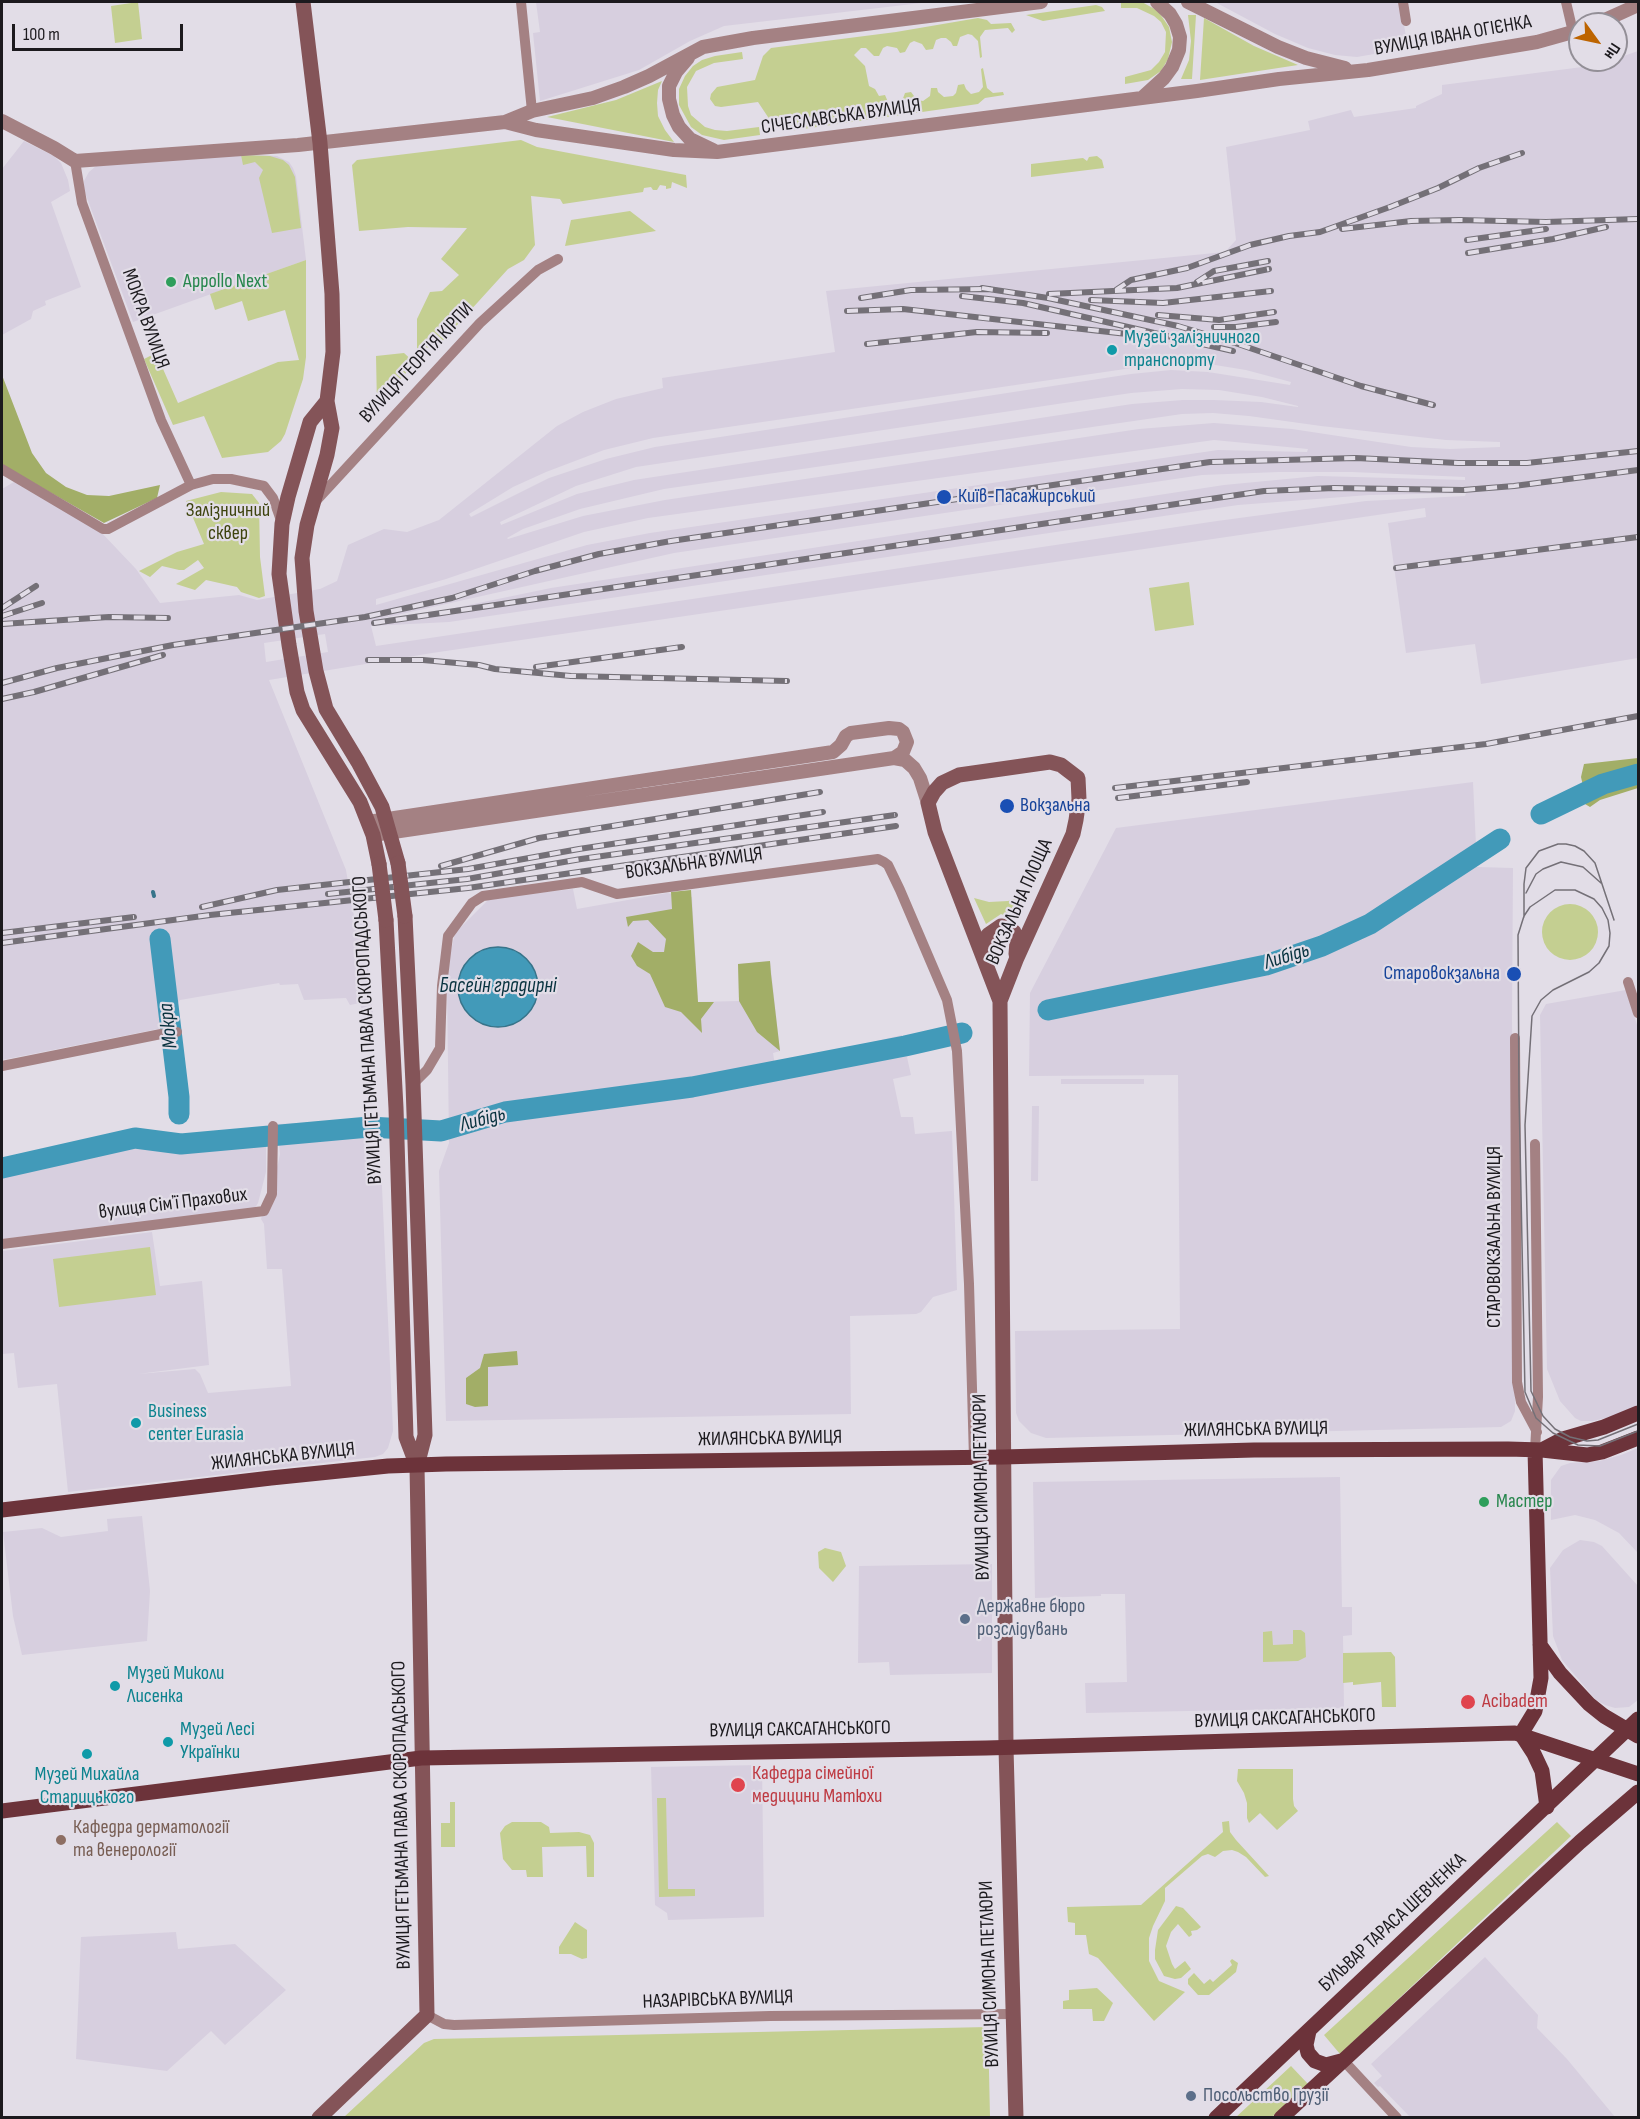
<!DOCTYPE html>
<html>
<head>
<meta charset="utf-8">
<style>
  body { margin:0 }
  #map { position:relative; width:1640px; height:2119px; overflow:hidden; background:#e2dde7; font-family:"Sofia Sans Condensed",sans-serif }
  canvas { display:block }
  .frame { position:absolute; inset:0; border:3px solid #1c1a1e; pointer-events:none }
  .north { position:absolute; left:1568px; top:12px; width:60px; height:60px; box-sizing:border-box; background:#e2dde7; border:2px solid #938f97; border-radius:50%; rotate:123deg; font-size:16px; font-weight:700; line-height:24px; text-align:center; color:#1c1a1e }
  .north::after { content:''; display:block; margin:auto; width:21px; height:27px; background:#bd6400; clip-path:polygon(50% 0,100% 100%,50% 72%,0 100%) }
  .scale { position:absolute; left:12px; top:24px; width:171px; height:27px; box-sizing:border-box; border:3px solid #1c1a1e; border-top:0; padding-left:8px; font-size:18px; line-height:21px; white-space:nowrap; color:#1c1a1e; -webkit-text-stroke:4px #e2dde7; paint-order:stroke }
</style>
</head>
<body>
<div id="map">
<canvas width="1640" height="2119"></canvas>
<div class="frame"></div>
<div class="north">Пн</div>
<div class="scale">100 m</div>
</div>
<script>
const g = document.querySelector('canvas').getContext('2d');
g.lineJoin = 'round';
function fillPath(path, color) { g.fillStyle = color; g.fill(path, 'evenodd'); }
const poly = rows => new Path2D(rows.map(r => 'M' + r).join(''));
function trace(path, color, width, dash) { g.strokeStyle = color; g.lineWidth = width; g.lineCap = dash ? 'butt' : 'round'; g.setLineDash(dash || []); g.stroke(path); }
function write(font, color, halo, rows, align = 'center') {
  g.font = font + ' "Sofia Sans Condensed",sans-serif'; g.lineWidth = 4.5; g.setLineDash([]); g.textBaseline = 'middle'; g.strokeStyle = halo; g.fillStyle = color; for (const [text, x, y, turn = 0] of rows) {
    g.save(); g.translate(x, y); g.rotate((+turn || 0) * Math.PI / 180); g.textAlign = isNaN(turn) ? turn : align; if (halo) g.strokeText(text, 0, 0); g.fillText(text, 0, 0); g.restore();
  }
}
fillPath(poly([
  [536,2,930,2,724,26,690,41,639,70,540,101,533,33,540,32],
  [1215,2,1400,2,1408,48,1357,57,1335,55,1308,48,1275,34],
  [1638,51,1638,658,1481,684,1475,644,1406,653,1388,523,1426,517,1425,508,432,653,269,680,346,870,354,916,362,916,373,1013,362,1011,360,1003,350,1005,346,998,304,1000,298,984,280,985,279,983,180,1000,163,1028,2,1060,2,489,19,479,99,530,136,569,160,603,239,595,257,600,320,589,337,581,348,545,384,529,407,532,439,520,557,426,583,412,616,399,663,388,662,378,835,352,826,291,1225,252,1236,240,1226,147,1310,130,1308,121,1351,110,1354,117,1416,108,1416,106,1442,94,1442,85,1598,65],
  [1173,362,1209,364,1246,370,1291,382,1290,385,1208,372,1171,370,1131,374,655,447,606,459,549,478,471,517,469,514,513,487,546,472,604,450,653,438],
  [1182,389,1219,390,1262,397,1298,406,1298,407,1261,402,1214,400,1183,400,1132,404,634,480,577,494,501,525,500,522,576,486,636,467,1131,393],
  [1213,413,1249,416,1321,426,1446,440,1500,442,1500,447,1450,449,1411,447,1292,429,1214,423,1139,429,665,500,583,516,508,539,507,538,523,529,580,509,664,489,1182,414],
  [1214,440,1308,449,1307,452,1218,450,650,533,587,545,376,605,376,599,446,579,584,532,648,518],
  [1279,472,1352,472,1465,477,1465,480,1318,476,1224,485,551,588,440,611,378,622,379,619,674,553,1202,475],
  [1466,493,1465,496,1366,501,1217,521,376,646,371,626,449,622,1238,505,1369,495],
  [325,634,328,652,266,662,264,643],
  [24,141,54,156,61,163,68,180,70,191,51,202,81,287,45,301,46,305,33,311,31,319,2,335,2,169],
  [238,154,277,156,289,162,293,168,296,176,306,260,133,322,84,190,84,181,89,172,96,166],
  [1473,782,1477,867,1513,868,1512,1019,1515,1411,1511,1421,1501,1427,1046,1438,1031,1433,1019,1421,1016,1413,1015,1331,1180,1329,1178,1075,1029,1076,1030,993,1116,828],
  [573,889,577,909,667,893,692,897,698,1002,739,1001,738,964,770,961,780,1051,773,1053,775,1065,902,1035,911,1075,893,1079,901,1117,913,1117,915,1134,952,1131,957,1290,933,1297,921,1312,916,1314,850,1316,851,1414,446,1421,439,1171,449,1143,447,984,448,964,455,933,490,898],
  [1626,990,1638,1028,1638,1406,1614,1416,1593,1421,1581,1421,1575,1418,1560,1401,1547,1369,1540,1015,1546,1004],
  [1061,1079,1144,1079,1144,1084,1061,1084],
  [1032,1106,1039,1106,1038,1181,1031,1181],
  [364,1120,370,1121,376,1125,378,1164,381,1165,393,1431,388,1448,383,1454,375,1457,68,1492,57,1384,18,1388,14,1353,2,1354,2,1251,152,1232,160,1286,202,1281,209,1365,138,1374,195,1369,200,1374,208,1393,291,1386,282,1269,267,1269,264,1224,261,1219,278,1164,280,1154,277,1124],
  [140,1142,188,1151,266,1143,266,1172,258,1203,255,1208,249,1210,2,1239,2,1175],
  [1638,1448,1638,1553,1619,1533,1595,1520,1575,1515,1551,1520,1551,1480,1561,1466,1570,1463,1600,1461,1621,1455],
  [1340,1477,1342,1607,1352,1607,1352,1635,1343,1636,1344,1708,1086,1713,1085,1683,1127,1682,1125,1594,1101,1594,1101,1596,1035,1598,1033,1482],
  [142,1516,150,1591,147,1641,22,1655,13,1616,3,1532,42,1528,61,1537,108,1531,107,1519],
  [1580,1540,1594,1542,1602,1546,1638,1586,1638,1700,1629,1707,1615,1708,1605,1705,1596,1700,1562,1660,1553,1636,1550,1568,1563,1550],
  [992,1564,992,1673,890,1675,889,1662,858,1663,859,1566],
  [762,1765,764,1917,668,1920,667,1913,655,1905,651,1767],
  [176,1932,178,1949,235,1944,286,1990,225,2045,211,2031,167,2071,76,2059,81,1937],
  [1485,1957,1538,2015,1537,2028,1567,2059,1615,2117,1410,2117,1380,2086,1378,2087,1374,2083,1382,2076,1371,2064]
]), '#d7cfdf');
fillPath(poly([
  [138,2,142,39,115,43,111,6],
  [1121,2,1142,2,1158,11,1169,27,1172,42,1168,59,1161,71,1148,80,1125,84,1125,77,1151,70,1159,62,1165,52,1166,32,1161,22,1154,16,1137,8,1121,8],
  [1096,5,1102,7,1105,11,1043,21,1026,15],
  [1188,15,1196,15,1192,79,1181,79,1189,60,1191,41],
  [978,18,987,20,991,24,1011,23,1015,30,1012,33,1008,28,985,30,980,37,982,57,980,58,978,41,972,35,968,34,960,37,957,46,953,46,951,42,946,38,941,38,936,40,933,49,926,50,922,44,914,41,910,43,905,52,900,53,897,48,887,46,883,48,879,56,874,56,866,48,861,48,854,55,865,66,869,86,875,89,879,96,885,95,888,102,896,105,902,101,905,93,911,92,917,100,923,101,930,96,931,88,937,88,938,92,944,97,953,96,956,93,958,85,964,84,966,89,971,94,979,92,983,87,981,69,983,68,987,88,993,93,1003,92,1004,95,985,98,978,104,789,131,779,128,772,123,758,102,721,107,715,106,710,99,711,94,717,87,755,80,763,56,771,48,896,32],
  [1204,18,1254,46,1298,65,1200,80],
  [742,52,743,59,714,63,696,71,687,87,688,106,691,115,705,127,715,130,727,131,759,127,760,135,724,140,702,135,691,127,679,105,679,89,685,76,693,66,702,60,715,56],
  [662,81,658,90,657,103,658,116,665,130,674,142,547,117,616,100],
  [521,140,537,147,686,175,687,188,672,182,671,188,666,189,666,186,660,185,657,190,653,190,651,187,644,188,643,192,563,204,560,199,531,196,535,245,524,260,508,269,438,346,417,349,417,319,430,292,442,291,459,275,441,259,467,228,408,227,359,231,352,165,357,160],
  [241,155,270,156,283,160,289,165,295,177,301,228,272,233,259,178,263,170,255,162,243,165],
  [1097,156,1102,160,1104,168,1031,177,1031,164,1083,158,1087,161,1089,157],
  [630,211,656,231,565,246,571,220],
  [306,260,306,357,303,379,285,434,281,441,268,452,222,458,204,416,173,425,144,359,156,353,178,403,278,362,299,360,285,310,248,321,242,301,215,310,210,294],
  [404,353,415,363,377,405,376,356],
  [221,492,252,494,259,503,260,557,265,596,259,598,241,592,237,587,206,580,195,590,176,584,204,568,198,560,184,570,179,570,162,566,150,577,139,571,177,552,204,544,186,501],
  [1189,582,1194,625,1155,631,1149,588],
  [1026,894,1016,920,1001,914,986,924,974,898,989,902,1008,901],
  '1542 932a28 28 0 1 1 56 0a28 28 0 1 1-56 0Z',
  [168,937,176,1006,174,1029,161,1032,153,952,158,955,161,951,159,939],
  [150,1247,156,1295,59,1307,53,1259],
  [825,1548,841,1552,846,1566,833,1582,819,1568,818,1552],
  [1293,1630,1301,1630,1305,1633,1306,1657,1298,1661,1263,1662,1263,1632,1272,1631,1273,1645,1293,1644],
  [1391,1652,1395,1657,1396,1707,1382,1707,1381,1682,1353,1685,1353,1682,1343,1683,1343,1653],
  [1238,1769,1293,1769,1293,1799,1294,1806,1298,1811,1277,1830,1260,1813,1249,1823,1247,1818,1247,1803,1244,1793,1237,1781],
  [657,1798,666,1798,668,1889,695,1889,695,1896,659,1897],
  [450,1802,455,1802,455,1847,441,1847,441,1823,450,1823],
  [1229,1821,1230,1832,1236,1840,1269,1876,1265,1877,1246,1857,1238,1852,1232,1850,1223,1851,1215,1857,1208,1854,1202,1856,1165,1888,1165,1901,1153,1926,1149,1938,1149,1961,1159,1981,1185,1992,1154,2021,1098,1958,1089,1954,1086,1935,1075,1935,1075,1923,1068,1922,1067,1907,1141,1905,1223,1832,1222,1822],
  [512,1822,541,1822,549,1827,550,1833,579,1832,590,1835,594,1843,594,1877,587,1877,586,1846,542,1847,543,1877,527,1877,526,1870,512,1870,503,1859,500,1833,505,1826],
  [1557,1822,1571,1836,1340,2054,1324,2035],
  [1176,1906,1183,1908,1201,1927,1197,1930,1191,1931,1192,1935,1189,1937,1178,1924,1171,1932,1166,1946,1172,1964,1175,1969,1185,1961,1191,1969,1181,1978,1175,1979,1164,1976,1155,1959,1155,1950,1158,1930],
  [575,1922,587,1930,587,1958,582,1959,571,1954,559,1954,559,1947],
  [1232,1959,1238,1963,1236,1972,1209,1995,1198,1995,1188,1984,1188,1979,1194,1973,1204,1984,1210,1979,1213,1982,1232,1965,1230,1961],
  [1097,1988,1113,2003,1104,2021,1093,2021,1092,2009,1063,2009,1063,2001,1069,2000,1069,1990],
  [988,2027,990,2117,344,2117,424,2043,434,2039],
  [1291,2066,1308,2084,1272,2117,1235,2118]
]), '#c4cf91');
fillPath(poly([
  [2,375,32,453,46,473,66,487,87,495,109,496,160,485,157,498,104,523,2,465],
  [1638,758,1638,788,1600,800,1590,807,1585,804,1584,790,1581,777,1584,764],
  [691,890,698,1002,714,1002,701,1019,702,1033,681,1012,665,1007,650,974,637,966,631,956,638,942,653,952,664,952,666,939,648,920,633,921,628,927,626,917,672,909,671,892],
  [770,961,771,974,780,1051,757,1032,739,1001,738,964],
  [517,1351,518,1365,488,1367,488,1406,475,1407,466,1404,466,1378,480,1368,484,1354]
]), '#a2ae67');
const water = poly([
  '458 987a40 40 0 1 1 80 0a40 40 0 1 1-80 0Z'
]);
fillPath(water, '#429ab9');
trace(water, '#37748a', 1.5);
trace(poly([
  [153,892,154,896]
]), '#37748a', 4);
trace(poly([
  [1541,814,1603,784,1638,774],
  [160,939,179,1097,179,1114],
  [1048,1010,1266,965,1322,946,1370,924,1500,839],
  [2,1168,135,1138,181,1144,369,1127,441,1131,505,1112,692,1087,905,1046,962,1033]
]), '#429ab9', 21);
trace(poly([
  [521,2,532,111],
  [1403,2,1406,21],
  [1566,2,1573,32],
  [75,161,82,203,161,420,191,485],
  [2,469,103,529,108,529,191,485,213,479,231,479,264,486,273,498,282,523],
  [314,503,480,323,538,270,558,259],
  [1628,982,1638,1013],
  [176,1032,177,1032],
  [1515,1038,1517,1382,1521,1402,1537,1432],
  [2,1066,161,1034],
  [413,1084,427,1070,440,1048,442,986,448,936,472,903,483,896,582,882,617,894,878,859,884,862,888,865,900,890,947,1000,957,1051,969,1284,974,1458],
  [2,1244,264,1211,272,1194,273,1126],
  [1535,1450,1538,1397,1535,1144],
  [427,2015,444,2024,454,2025,770,2016,1012,2014],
  [1343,2060,1397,2118]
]), '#a48183', 10);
trace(poly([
  [1188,2,1278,47,1306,58,1345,68],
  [1596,24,1638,5],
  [688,58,676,72,669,86,669,99,673,115,679,127,690,139,713,150],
  [1142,98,1164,78,1172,67,1179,50,1180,37,1176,24,1170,14,1157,2],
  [2,121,54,148,75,161,298,145,505,122,536,130,674,150,717,152,1197,91,1279,79,1368,70,1537,42,1580,30],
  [505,122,532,111,593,98,624,87,649,76,703,47,753,38,1041,2],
  [368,822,833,752,841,745,846,736,851,733,889,728,899,729,903,732,907,742,903,752,894,758],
  [373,835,894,758,905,760,914,768,920,778,928,803]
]), '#a48183', 14);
trace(poly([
  [303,2,320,143,332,294,333,352,327,401,332,428,327,455,307,525,302,558,306,611,316,671,326,709,358,762,382,807,398,863],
  [327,401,310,422,288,497,282,524,279,574,289,645,297,692,303,710,360,802,373,835,379,864],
  [386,920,396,1108,406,1437,417,1466],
  [986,956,985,947,988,935,1001,926,1008,927,1014,932,1017,941,1016,954],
  [1000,1001,1016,960,1073,834,1076,820,1079,799,1078,778,1061,765,1050,762,959,775,942,783,934,792,928,803,935,832,1000,1001,1006,1748,1016,2118],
  [319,2118,427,2015,417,1466,425,1435,413,1084,405,916]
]), '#845458', 15);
trace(poly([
  [1535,1450,1541,1678,1535,1711,1521,1734,1534,1754,1542,1771,1547,1807],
  [1542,1450,1563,1439,1604,1427,1638,1413],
  [2,1510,271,1478,388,1466,446,1464,1003,1457,1254,1450,1508,1449,1542,1450,1587,1455,1602,1452,1638,1438],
  [1540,1645,1560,1673,1589,1704,1604,1716,1638,1736],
  [2,1811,421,1758,986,1748,1515,1733,1638,1774],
  [1309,2031,1306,2045,1308,2053,1315,2061,1326,2065,1341,2061],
  [1216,2118,1638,1719],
  [1281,2118,1580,1842,1638,1792]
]), '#6c333a', 15);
trace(poly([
  [1526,893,1536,874,1543,869,1561,862,1583,867,1601,883],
  [1524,917,1524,884,1526,868,1539,851,1558,844,1566,844,1575,846,1584,851,1595,863,1614,920],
  [1638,1424,1598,1440,1587,1441,1570,1437,1555,1429,1543,1416,1531,1391,1525,1125,1532,1016,1541,1000,1553,990,1589,972,1599,963,1609,946,1610,933,1608,920,1602,908,1594,899,1575,890,1555,890,1530,907,1524,916,1518,935,1519,1094,1525,1392,1536,1418,1553,1433,1578,1445,1600,1446,1638,1431]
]), '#747077', 1.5);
const rail = poly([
  [1342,229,1411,221,1459,220,1546,222,1638,219],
  [1467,240,1546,229],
  [1468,253,1553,239,1606,227],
  [1197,282,1214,271,1268,261],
  [982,288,1048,298,1178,326,1238,344,1361,386,1433,405],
  [1116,290,1131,280,1187,268,1250,245,1289,236,1320,232,1390,207,1438,188,1479,168,1522,153],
  [1049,294,1177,288,1269,269],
  [962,296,1023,303,1233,351],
  [861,298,911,290,990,289],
  [1091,300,1163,303,1271,291],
  [847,311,903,309,1127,334],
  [1158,315,1219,320,1274,312],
  [1214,327,1236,327,1276,322],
  [867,344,977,332,1047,333],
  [1396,568,1638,537],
  [2,608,36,586],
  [2,616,42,603],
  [374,623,1264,491,1334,488,1463,490,1514,486,1638,470],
  [2,624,109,617,168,618],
  [368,660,423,660,479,665,495,669,571,676,787,681],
  [536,667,682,647],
  [2,683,57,668,173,645,365,617,452,598,535,571,599,554,671,541,1210,462,1356,458,1458,463,1527,463,1638,451],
  [2,699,34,692,163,655],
  [1115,788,1486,744,1638,716],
  [1118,798,1247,782],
  [441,866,539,838,820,792],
  [328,894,467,879,581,859,895,815],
  [202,907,277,890,468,869,579,849,823,812],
  [2,933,134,917],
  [2,943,210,915,468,888,896,826]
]);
trace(rail, '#747077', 6);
trace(rail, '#e2dde7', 4, [11]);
trace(poly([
  [398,863,405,916],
  [379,864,386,920]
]), '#845458', 15);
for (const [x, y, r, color] of [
  [171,282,6,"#2e9e5b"],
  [1112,350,6,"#0f9aa8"],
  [944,497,8,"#1a4fb4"],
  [1007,806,8,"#1a4fb4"],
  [1514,974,8,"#1a4fb4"],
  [136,1423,6,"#0f9aa8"],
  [1484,1502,6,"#2e9e5b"],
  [965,1619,6,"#5c6f8a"],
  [115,1686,6,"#0f9aa8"],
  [1468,1702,8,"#e0444e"],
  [168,1742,6,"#0f9aa8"],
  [87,1754,6,"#0f9aa8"],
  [738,1785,8,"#e0444e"],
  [61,1840,6,"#8d6e63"],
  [1191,2096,6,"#5c6f8a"]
]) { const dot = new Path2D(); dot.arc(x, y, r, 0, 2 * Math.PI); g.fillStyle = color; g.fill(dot); trace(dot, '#e2dde7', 2); }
write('20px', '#1c1a1e', '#e2dde7', [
  ["ВУЛИЦЯ ІВАНА ОГІЄНКА",1453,36,-10],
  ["СІЧЕСЛАВСЬКА ВУЛИЦЯ",841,117,-8],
  ["МОКРА ВУЛИЦЯ",145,319,70],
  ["ВУЛИЦЯ ГЕОРГІЯ КІРПИ",417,363,-47],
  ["ВОКЗАЛЬНА ВУЛИЦЯ",694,864,-8],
  ["ВОКЗАЛЬНА ПЛОЩА",1020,902,-66],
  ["ВУЛИЦЯ ГЕТЬМАНА ПАВЛА СКОРОПАДСЬКОГО",368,1030,-93],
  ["вулиця Сімʼї Прахових",173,1204,-7],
  ["СТАРОВОКЗАЛЬНА ВУЛИЦЯ",1495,1237,-90],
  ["ЖИЛЯНСЬКА ВУЛИЦЯ",1256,1430,-1],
  ["ЖИЛЯНСЬКА ВУЛИЦЯ",770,1439,-1],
  ["ЖИЛЯНСЬКА ВУЛИЦЯ",283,1457,-6],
  ["ВУЛИЦЯ СИМОНА ПЕТЛЮРИ",982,1487,-91],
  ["ВУЛИЦЯ САКСАГАНСЬКОГО",1285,1719,-2],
  ["ВУЛИЦЯ САКСАГАНСЬКОГО",800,1730,-1],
  ["ВУЛИЦЯ ГЕТЬМАНА ПАВЛА СКОРОПАДСЬКОГО",402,1815,-91],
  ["БУЛЬВАР ТАРАСА ШЕВЧЕНКА",1393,1923,-43],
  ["ВУЛИЦЯ СИМОНА ПЕТЛЮРИ",990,1974,-92],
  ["НАЗАРІВСЬКА ВУЛИЦЯ",718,2000,-2]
]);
write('20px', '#27864d', '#e2dde7', [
  ["Appollo Next",183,282],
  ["Мастер",1496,1502]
], 'left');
write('20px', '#0d838f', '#e2dde7', [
  ["Музей залізничного",1124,338],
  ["транспорту",1124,361],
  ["Business",148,1412],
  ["center Eurasia",148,1435],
  ["Музей Миколи",127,1674],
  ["Лисенка",127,1697],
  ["Музей Лесі",180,1730],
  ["Українки",180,1753],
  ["Музей Михайла",87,1775,"center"],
  ["Старицького",87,1798,"center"]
], 'left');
write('20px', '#164399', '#e2dde7', [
  ["Київ-Пасажирський",958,497],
  ["Вокзальна",1020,806],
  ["Старовокзальна",1500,974,"right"]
], 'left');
write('20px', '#3e440e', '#e2dde7', [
  ["Залізничний",228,511],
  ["сквер",228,534]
]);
write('20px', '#4e5e75', '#e2dde7', [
  ["Державне бюро",977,1607],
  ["розслідувань",977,1630],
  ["Посольство Грузії",1203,2096]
], 'left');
write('20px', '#be3a42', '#e2dde7', [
  ["Acibadem",1482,1702],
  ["Кафедра сімейної",752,1774],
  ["медицини Матюхи",752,1797]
], 'left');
write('20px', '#785e54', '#e2dde7', [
  ["Кафедра дерматології",73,1828],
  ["та венерології",73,1851]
], 'left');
write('italic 21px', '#08323f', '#e2dde7', [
  ["Либідь",1287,957,-17],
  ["Басейн градирні",498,987],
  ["Мокра",169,1026,-96],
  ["Либідь",483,1120,-15]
]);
</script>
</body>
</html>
